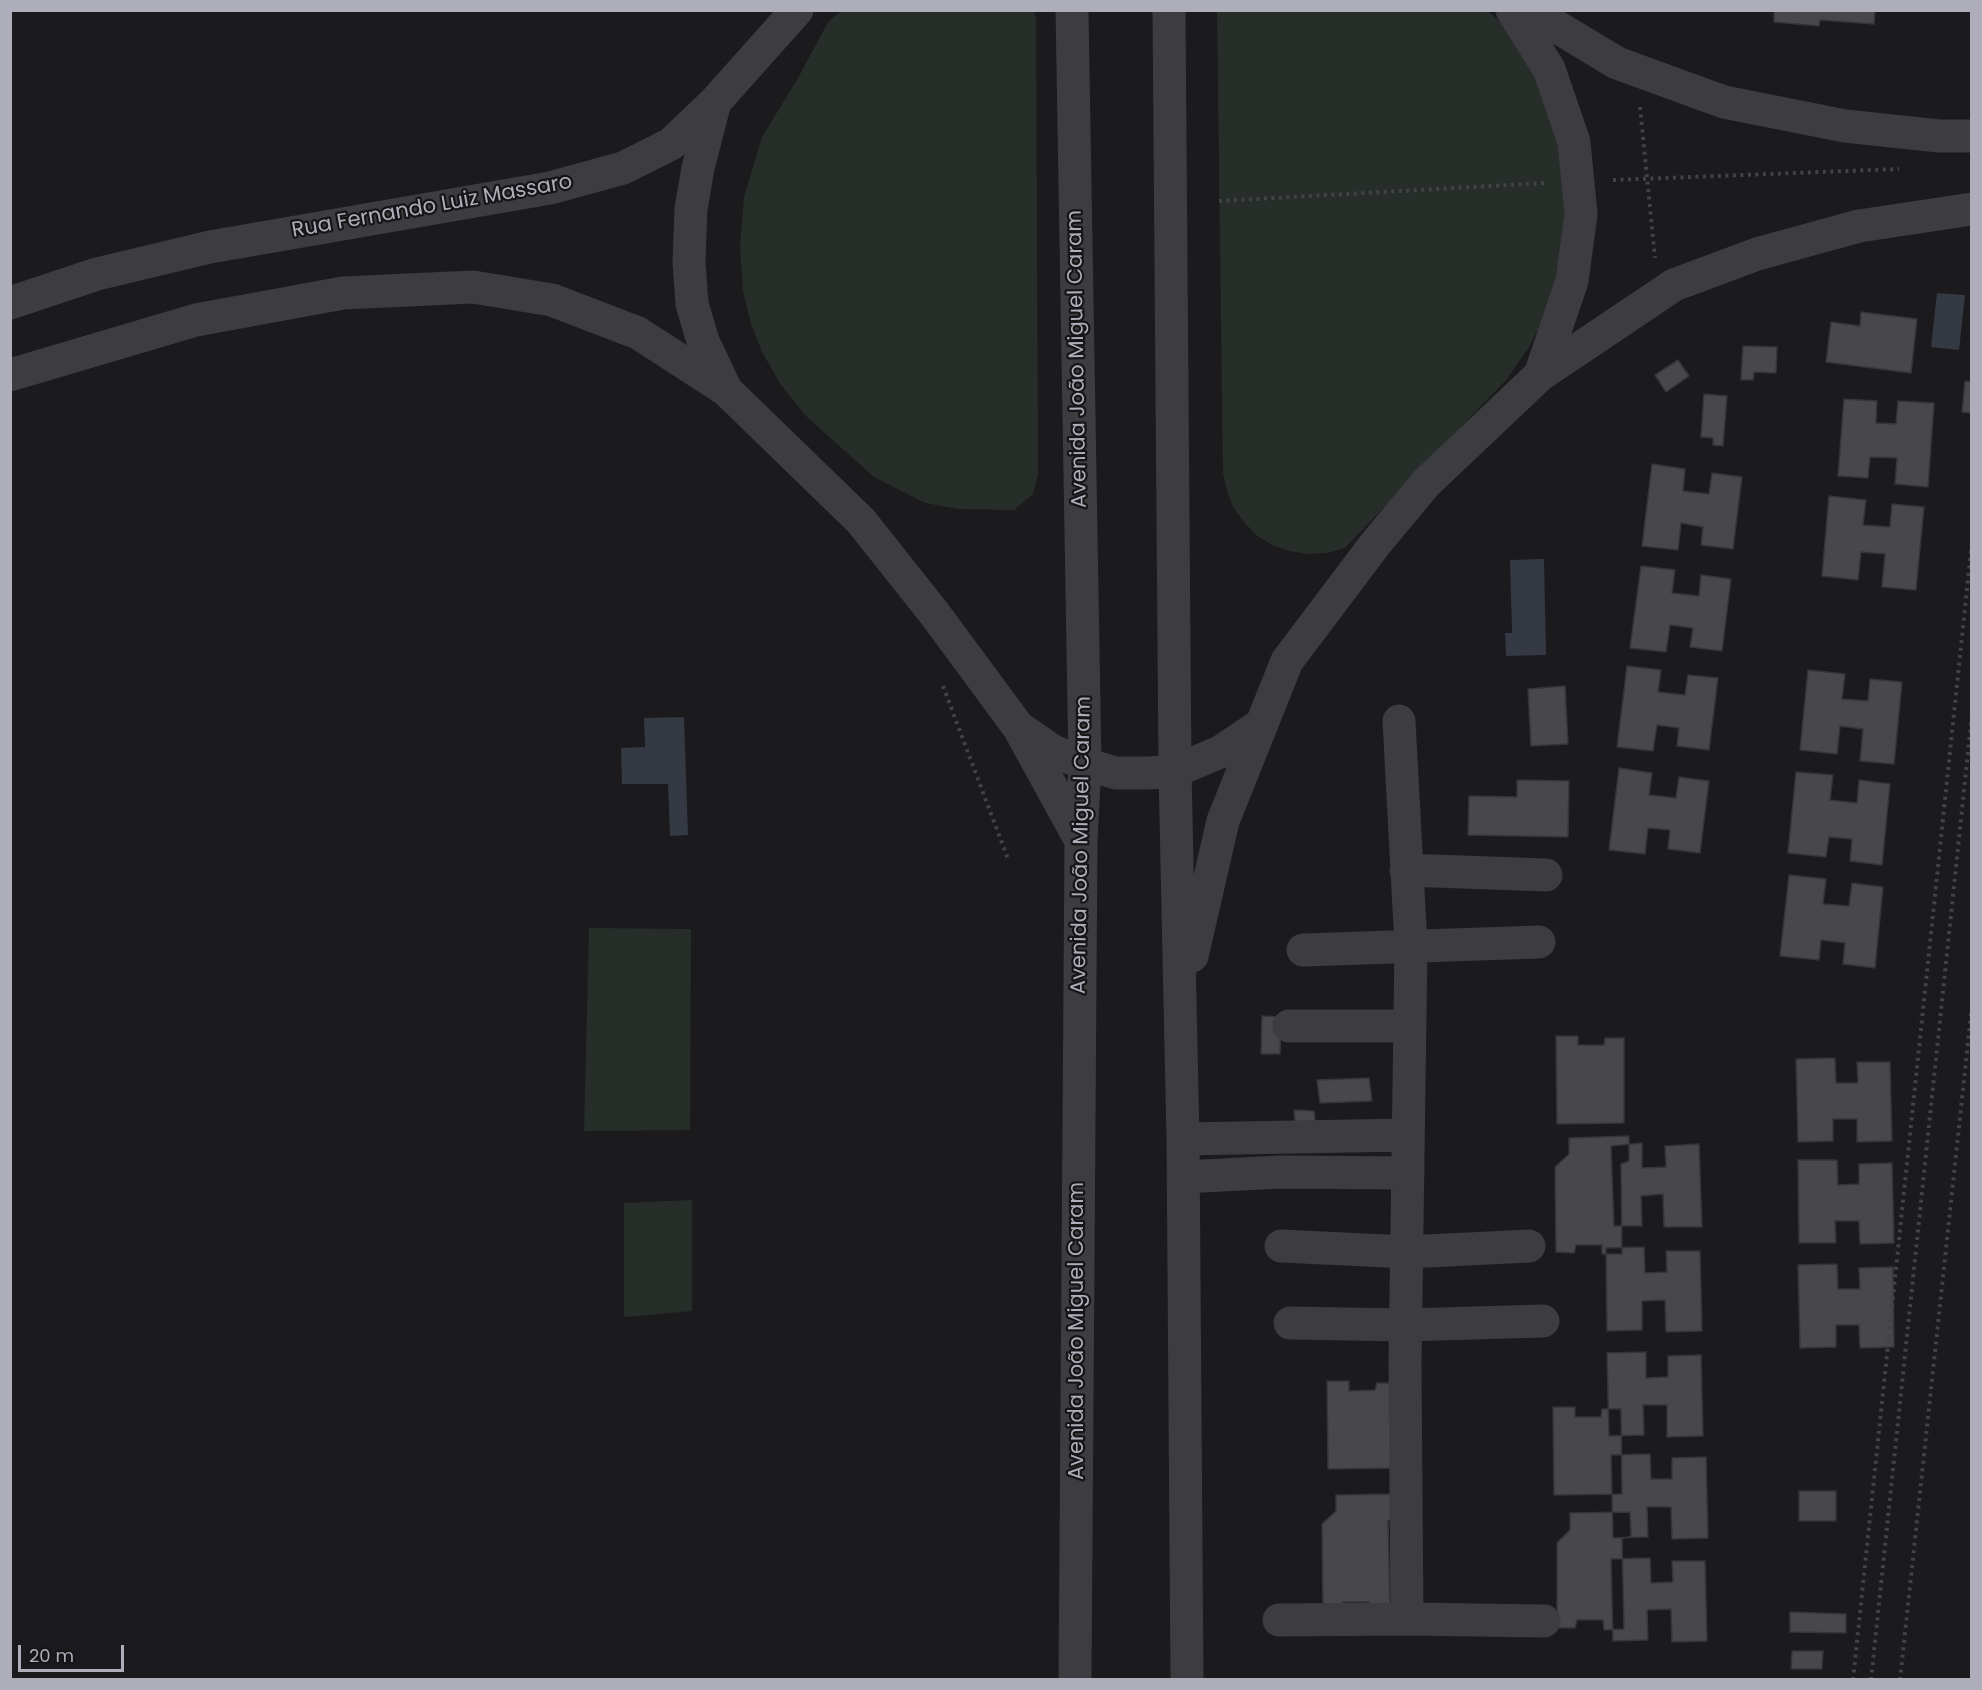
<!DOCTYPE html>
<html>
<head>
<meta charset="utf-8">
<style>
  body { margin:0 }
  #map { position:relative; width:1982px; height:1690px; overflow:hidden; background:#1b1a1c; font-family:Poppins,sans-serif }
  canvas { display:block }
  .frame { position:absolute; inset:0; border:12px solid #aeaeba; pointer-events:none }
  .scale { position:absolute; left:18px; top:1645px; width:106px; height:27px; box-sizing:border-box; border:3px solid #aeaeba; border-top:0; padding-left:8px; font-size:18px; line-height:21px; white-space:nowrap; color:#aeaeba; -webkit-text-stroke:4px #161517; paint-order:stroke }
</style>
</head>
<body>
<div id="map">
<canvas width="1982" height="1690"></canvas>
<div class="frame"></div>
<div class="scale">20 m</div>
</div>
<script>
const g = document.querySelector('canvas').getContext('2d');
g.lineJoin = 'round';
function fillPath(path, color) { g.fillStyle = color; g.fill(path, 'evenodd'); }
const poly = rows => new Path2D(rows.map(r => 'M' + r).join(''));
function trace(path, color, width, dash) { g.strokeStyle = color; g.lineWidth = width; g.lineCap = dash ? 'butt' : 'round'; g.setLineDash(dash || []); g.stroke(path); }
function write(font, color, halo, rows, align = 'center') {
  g.font = font + ' Poppins,sans-serif'; g.lineWidth = 4.5; g.setLineDash([]); g.textBaseline = 'middle'; g.strokeStyle = halo; g.fillStyle = color; for (const [text, x, y, turn = 0] of rows) {
    g.save(); g.translate(x, y); g.rotate((+turn || 0) * Math.PI / 180); g.textAlign = isNaN(turn) ? turn : align; if (halo) g.strokeText(text, 0, 0); g.fillText(text, 0, 0); g.restore();
  }
}
fillPath(poly([
  [841,11,1034,11,1036,19,1038,474,1033,494,1014,510,959,509,925,503,874,477,807,417,781,385,762,352,751,324,743,291,740,246,744,197,762,137,798,78,828,22],
  [1217,11,1488,11,1509,30,1530,61,1566,165,1566,240,1546,314,1529,347,1507,379,1345,548,1327,553,1308,554,1289,551,1272,545,1256,535,1244,522,1233,507,1227,491,1223,473],
  [589,928,691,929,690,1130,584,1131],
  [692,1200,692,1311,624,1317,624,1203]
]), '#272e2a');
fillPath(poly([
  [1937,293,1965,295,1959,350,1931,347],
  [1544,559,1546,655,1506,656,1505,633,1512,633,1510,560],
  [684,717,688,835,670,836,668,784,622,784,621,748,645,747,644,718]
]), '#353943');
const building = poly([
  [1774,10,1875,10,1874,24,1820,20,1819,26,1774,22,1774,10],
  [1861,312,1917,319,1911,373,1826,362,1831,322,1860,326,1861,312],
  [1743,346,1777,347,1776,373,1754,372,1753,380,1741,380,1743,346],
  [1678,360,1689,376,1666,392,1655,375,1678,360],
  [1965,381,1972,382,1972,413,1962,412,1965,381],
  [1704,394,1727,396,1723,446,1713,445,1713,438,1701,437,1704,394],
  [1844,399,1877,401,1876,423,1896,424,1898,401,1934,403,1928,487,1895,484,1897,458,1870,457,1868,478,1838,476,1844,399],
  [1652,464,1685,469,1683,491,1709,494,1712,473,1742,477,1733,549,1701,545,1703,527,1681,523,1678,550,1642,546,1652,464],
  [1829,496,1866,500,1863,525,1890,527,1892,504,1924,507,1916,590,1882,587,1885,554,1861,552,1858,580,1822,576,1829,496],
  [1641,566,1675,570,1672,593,1699,596,1701,575,1731,579,1722,651,1690,647,1693,628,1670,625,1666,652,1630,648,1641,566],
  [1627,666,1661,670,1658,692,1685,695,1688,675,1718,678,1709,750,1677,746,1679,728,1657,725,1653,751,1617,747,1627,666],
  [1808,670,1845,674,1842,699,1868,701,1870,679,1902,682,1894,764,1860,761,1863,729,1840,726,1837,754,1800,750,1808,670],
  [1565,686,1568,744,1531,746,1528,689,1565,686],
  [1619,768,1652,773,1649,795,1676,798,1679,777,1709,781,1700,853,1668,849,1670,830,1648,828,1645,854,1609,850,1619,768],
  [1796,772,1833,775,1830,800,1857,803,1859,780,1890,784,1882,865,1850,861,1852,839,1829,837,1826,857,1788,853,1796,772],
  [1517,780,1569,781,1568,837,1468,835,1469,796,1517,797,1517,780],
  [1789,875,1826,879,1823,904,1849,906,1852,883,1883,887,1875,968,1843,964,1845,943,1821,940,1819,960,1780,956,1789,875],
  [1262,1016,1281,1017,1280,1054,1261,1054,1262,1016],
  [1556,1036,1578,1036,1578,1045,1604,1045,1605,1038,1624,1038,1624,1123,1557,1124,1556,1036],
  [1835,1058,1836,1083,1858,1083,1857,1062,1890,1062,1892,1141,1857,1142,1857,1119,1833,1119,1833,1141,1798,1142,1796,1059,1835,1058],
  [1369,1078,1372,1101,1320,1103,1317,1080,1369,1078],
  [1294,1110,1314,1111,1316,1130,1296,1130,1294,1110],
  [1629,1136,1629,1161,1621,1164,1622,1254,1602,1254,1602,1245,1576,1245,1574,1253,1556,1252,1555,1167,1569,1154,1569,1138,1629,1136],
  [1642,1143,1642,1168,1666,1167,1665,1146,1699,1144,1702,1227,1664,1227,1663,1194,1641,1196,1642,1226,1614,1226,1611,1146,1642,1143],
  [1798,1160,1837,1160,1838,1185,1859,1184,1859,1164,1892,1163,1894,1243,1860,1244,1859,1221,1835,1221,1836,1243,1799,1243,1798,1160],
  [1644,1247,1645,1273,1667,1272,1666,1251,1700,1251,1702,1331,1666,1332,1665,1300,1642,1301,1642,1330,1607,1331,1606,1248,1644,1247],
  [1837,1264,1838,1289,1860,1289,1859,1268,1893,1267,1894,1347,1860,1348,1859,1325,1836,1325,1836,1347,1800,1348,1798,1265,1837,1264],
  [1646,1352,1646,1378,1668,1377,1668,1356,1701,1355,1703,1436,1667,1437,1667,1405,1643,1405,1644,1435,1609,1436,1607,1353,1646,1352],
  [1327,1381,1349,1381,1349,1391,1375,1390,1377,1383,1395,1383,1396,1468,1328,1469,1327,1381],
  [1553,1407,1575,1407,1575,1417,1601,1417,1602,1409,1621,1409,1622,1494,1554,1495,1553,1407],
  [1650,1454,1651,1479,1672,1479,1672,1458,1706,1457,1708,1538,1672,1539,1671,1507,1647,1507,1648,1537,1613,1538,1611,1455,1650,1454],
  [1799,1491,1836,1491,1836,1521,1799,1521,1799,1491],
  [1396,1494,1396,1517,1388,1521,1390,1611,1369,1611,1369,1602,1343,1602,1341,1609,1323,1610,1322,1524,1336,1511,1336,1495,1396,1494],
  [1630,1512,1631,1536,1622,1539,1624,1629,1604,1630,1603,1620,1577,1620,1575,1628,1557,1628,1557,1543,1570,1530,1570,1513,1630,1512],
  [1650,1558,1651,1583,1673,1582,1672,1561,1705,1561,1707,1641,1672,1642,1671,1609,1647,1610,1648,1640,1613,1641,1611,1559,1650,1558],
  [1790,1612,1846,1614,1846,1633,1790,1632,1790,1612],
  [1792,1651,1823,1651,1822,1669,1791,1669,1792,1651]
]);
fillPath(building, '#48474c');
trace(building, '#363538', 1.5);
trace(poly([
  [1640,107,1655,258],
  [1613,180,1899,169],
  [1219,201,1545,183],
  [943,686,1008,859],
  [1853,1680,1972,541],
  [1871,1680,1972,714],
  [1900,1680,1972,1005]
]), '#424248', 4, [3, 4.5]);
trace(poly([
  [1072,10,1085,764,1081,841,1075,1680],
  [1169,10,1175,771,1183,1139,1187,1680],
  [1512,10,1549,69,1574,142,1581,214,1572,281,1540,375],
  [1529,10,1617,63,1724,102,1845,126,1939,136,1972,136],
  [715,102,698,168,691,209,689,262,692,304,703,341,726,390],
  [10,303,97,274,210,247,550,188,623,168,671,144,715,102,797,10],
  [10,375,196,320,343,293,473,287,552,300,638,333,726,390,861,521,934,613,1019,728,1081,841],
  [1399,721,1411,946,1405,1365,1407,1619],
  [1021,729,1053,751,1085,764,1116,773,1150,773,1175,771,1220,752,1262,724],
  [1406,870,1546,875],
  [1303,950,1539,942],
  [1192,956,1223,821,1287,661,1376,543,1426,483,1540,375,1674,285,1757,254,1859,226,1972,209],
  [1289,1026,1410,1026],
  [1183,1139,1408,1135],
  [1183,1177,1280,1172,1408,1173],
  [1281,1246,1407,1252,1529,1246],
  [1290,1323,1405,1325,1543,1321],
  [1279,1620,1407,1619,1544,1621]
]), '#3c3c41', 33);
write('21px', '#aeaeba', '#161517', [
  ["Rua Fernando Luiz Massaro",432,207,-10],
  ["Avenida João Miguel Caram",1078,359,-91],
  ["Avenida João Miguel Caram",1082,845,-89],
  ["Avenida João Miguel Caram",1078,1331,-90]
]);
</script>
</body>
</html>
